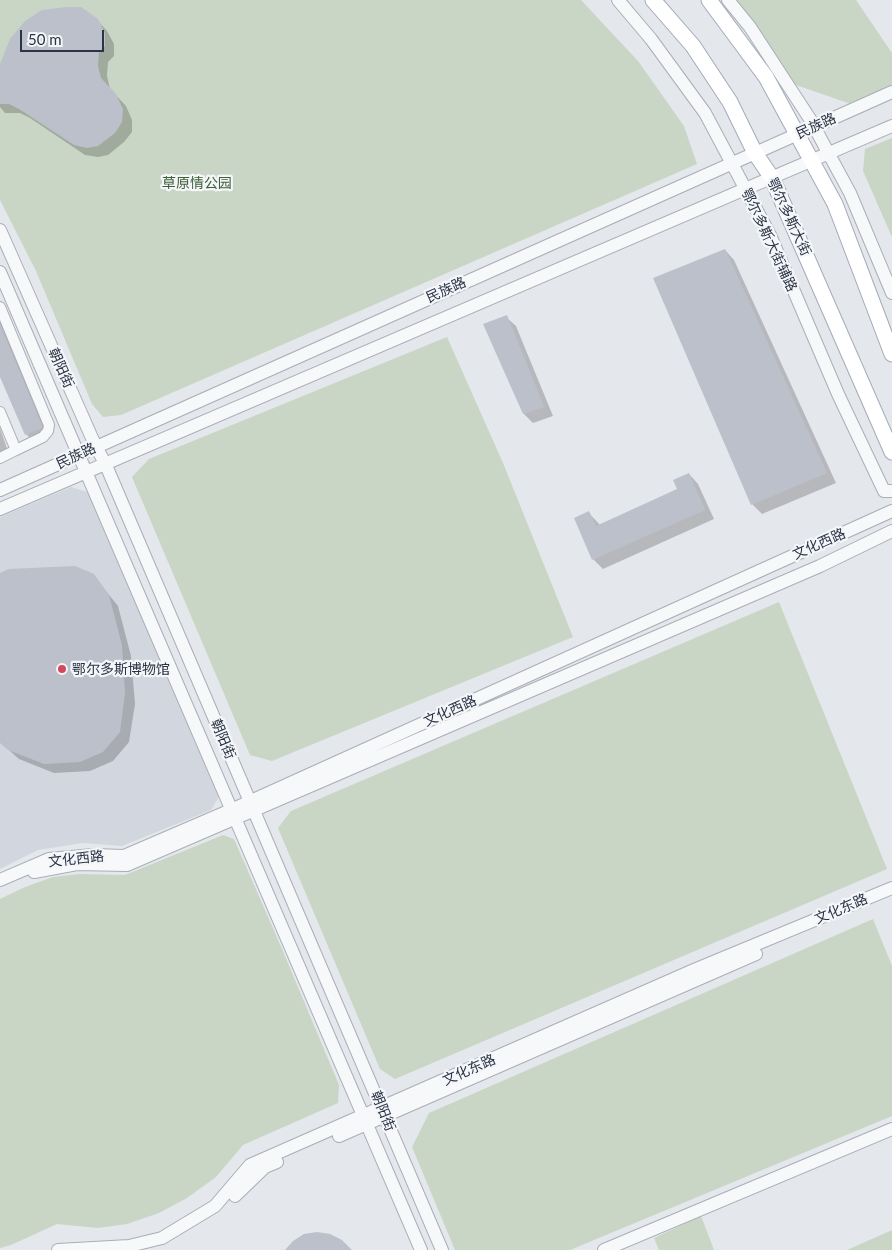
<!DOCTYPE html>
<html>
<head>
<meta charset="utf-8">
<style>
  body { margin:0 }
  #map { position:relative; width:892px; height:1250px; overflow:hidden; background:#e4e7ec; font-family:Lato,sans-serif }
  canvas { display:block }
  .scale { position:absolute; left:20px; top:30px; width:84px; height:22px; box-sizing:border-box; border:2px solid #2b3445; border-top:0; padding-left:6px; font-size:15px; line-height:18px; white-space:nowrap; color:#2b3445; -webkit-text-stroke:4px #f4f6f9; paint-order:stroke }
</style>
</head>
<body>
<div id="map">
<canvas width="892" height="1250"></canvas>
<div class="scale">50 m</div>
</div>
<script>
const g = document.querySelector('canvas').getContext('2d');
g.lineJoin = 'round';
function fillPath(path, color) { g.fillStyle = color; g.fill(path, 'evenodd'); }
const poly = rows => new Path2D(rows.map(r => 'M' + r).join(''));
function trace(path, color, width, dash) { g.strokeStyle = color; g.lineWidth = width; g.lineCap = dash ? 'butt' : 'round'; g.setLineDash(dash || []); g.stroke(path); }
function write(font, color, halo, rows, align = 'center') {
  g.font = font + ' Lato,"Noto Sans SC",sans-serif'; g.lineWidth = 4.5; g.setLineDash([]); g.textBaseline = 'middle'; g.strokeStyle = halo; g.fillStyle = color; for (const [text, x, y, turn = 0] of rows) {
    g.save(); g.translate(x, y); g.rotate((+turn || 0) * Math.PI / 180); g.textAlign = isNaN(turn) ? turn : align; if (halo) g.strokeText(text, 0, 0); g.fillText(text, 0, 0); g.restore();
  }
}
fillPath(poly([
  [71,487,91,493,219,797,211,810,122,846,83,843,38,850,0,869,0,517]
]), '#d2d6de');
fillPath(poly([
  [0,0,581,0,638,61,684,126,697,164,121,415,103,417,92,404,36,271,0,200],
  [736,0,856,0,892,53,892,87,854,105,793,84],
  [892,138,892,237,863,171,865,149],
  [447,337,503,463,573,637,272,761,250,755,132,477,149,459],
  [779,602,887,869,395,1079,380,1069,278,828,291,811],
  [223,835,234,839,282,949,339,1085,338,1103,243,1145,216,1177,187,1198,159,1213,127,1224,98,1228,57,1224,11,1245,0,1248,0,899,25,887,53,877,79,874,125,875],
  [873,919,892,966,892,1116,570,1250,455,1250,412,1147,429,1113],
  [701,1216,714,1250,659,1250,654,1238],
  [892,1230,892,1250,847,1250]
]), '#c9d6c5');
fillPath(poly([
  [97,20,107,31,114,44,114,56,108,62,107,76,110,89,126,106,132,120,132,132,124,142,108,155,98,157,85,155,30,118,20,113,5,113,0,107,0,72],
  [725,250,734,260,836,483,762,514,752,504],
  [0,313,51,436,36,444,26,434,0,374],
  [506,317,516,326,553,416,533,423,524,414],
  [0,428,10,457,0,460],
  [689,474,698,484,714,519,603,569,594,560,575,519,589,513,600,525,679,490],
  [0,574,93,575,118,606,131,656,135,704,129,742,113,761,90,771,54,773,19,759,0,742]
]), '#0003');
fillPath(poly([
  [66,7,81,7,98,19,105,33,105,46,99,52,98,66,101,78,116,94,123,109,122,122,115,133,98,146,87,148,74,145,19,109,9,104,0,104,0,64,10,39,25,21,42,10],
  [725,249,827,473,751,505,653,278],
  [507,315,544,407,523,414,483,324],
  [0,325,42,426,42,428,25,435,0,377],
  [689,473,705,510,592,560,574,518,589,511,596,526,677,489,673,480],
  [75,566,94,574,109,595,122,645,125,693,120,732,103,752,80,762,44,764,8,750,0,743,0,573,9,569],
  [317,1232,330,1234,342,1240,352,1250,285,1250,293,1241,304,1234]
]), '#bbc0ca');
const minor = poly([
  [0,307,49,425,48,431,43,437,16,450,0,412],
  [0,458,16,450]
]);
const tertiary = poly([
  [618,0,651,39,705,113,770,235,838,394,884,491,892,491],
  [728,0,750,27,810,119,850,193,892,293],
  [0,230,96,447,105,463,442,1250],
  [0,272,421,1250],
  [0,490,892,92],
  [0,509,892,126],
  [34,872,77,864,127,865,820,566,892,531],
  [0,880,49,859,93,855,124,856,231,810,892,511],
  [339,1136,756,954],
  [235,1196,265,1167,277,1162],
  [58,1250,129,1246,162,1238,215,1206,250,1165,694,970,892,888],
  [604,1250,892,1129]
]);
const primary = poly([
  [653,0,693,46,730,102,755,153,772,178,892,452],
  [709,0,766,77,835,204,892,354]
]);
trace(minor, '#a9aeb7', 12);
trace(tertiary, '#a9aeb7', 14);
trace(primary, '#a3abb8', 17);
trace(minor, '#f7f8fa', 10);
trace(tertiary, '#f7f8fa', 12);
trace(primary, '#fff', 15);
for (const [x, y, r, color] of [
  [62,669,5,"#d1495b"]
]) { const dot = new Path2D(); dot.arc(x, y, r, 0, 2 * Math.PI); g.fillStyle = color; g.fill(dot); trace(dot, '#f4f6f9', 2); }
write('14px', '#2b3445', '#f4f6f9', [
  ["民族路",816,126,-24],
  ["鄂尔多斯大街",789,217,65],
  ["鄂尔多斯大街辅路",769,240,65],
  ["民族路",446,290,-24],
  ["朝阳街",61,368,66],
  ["民族路",76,456,-25],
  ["文化西路",819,544,-24],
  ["文化西路",450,711,-24],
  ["朝阳街",223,739,67],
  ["文化西路",76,859,-6],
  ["文化东路",841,909,-23],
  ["文化东路",469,1070,-24],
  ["朝阳街",383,1111,68]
]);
write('14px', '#3f6138', '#f4f6f9', [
  ["草原情公园",197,183]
]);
write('14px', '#2b3445', '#f4f6f9', [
  ["鄂尔多斯博物馆",72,669]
], 'left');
</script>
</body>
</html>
